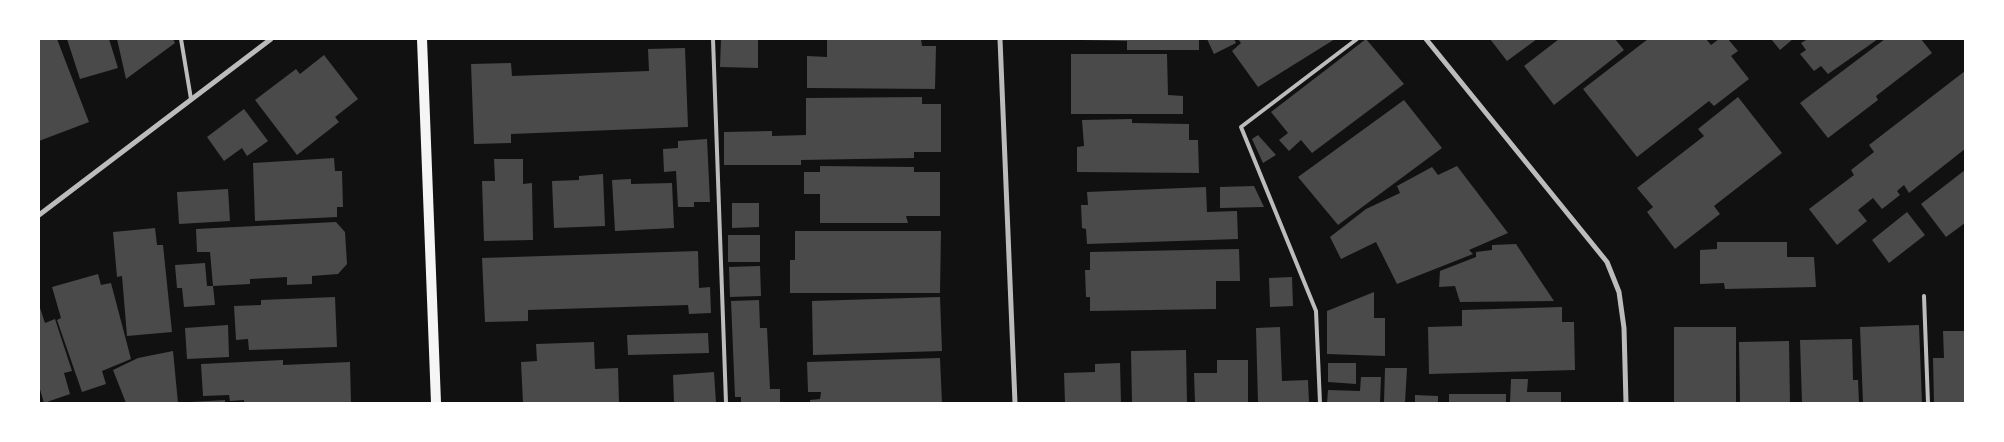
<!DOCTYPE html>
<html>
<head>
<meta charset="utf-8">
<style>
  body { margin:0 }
  #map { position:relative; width:2004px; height:442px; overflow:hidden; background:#111; font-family:"Libre Baskerville",serif }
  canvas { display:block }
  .frame { position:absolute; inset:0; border:40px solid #fff; pointer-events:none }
</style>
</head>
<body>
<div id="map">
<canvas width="2004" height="442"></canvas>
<div class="frame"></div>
</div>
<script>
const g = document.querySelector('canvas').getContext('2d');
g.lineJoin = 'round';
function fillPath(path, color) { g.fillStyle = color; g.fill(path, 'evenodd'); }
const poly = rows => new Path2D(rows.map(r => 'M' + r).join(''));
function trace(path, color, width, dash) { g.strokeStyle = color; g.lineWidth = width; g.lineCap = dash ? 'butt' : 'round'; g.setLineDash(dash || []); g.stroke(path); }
fillPath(poly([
  [39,39,57,39,89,122,39,141],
  [67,39,109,39,118,68,80,79],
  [117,39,173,39,175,43,126,79],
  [721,39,758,39,758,68,720,67],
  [827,39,921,39,922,46,936,46,935,89,807,88,807,56,827,57],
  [1081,39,1199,39,1199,50,1127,50,1127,41,1081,40],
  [1207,39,1234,39,1236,43,1214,54],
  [1238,39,1335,39,1258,87,1232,51,1241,43],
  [1366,39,1404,84,1312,153,1301,140,1289,151,1279,140,1288,133,1271,112],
  [1490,39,1537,39,1507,61],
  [1559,39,1615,39,1624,50,1554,105,1524,66],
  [1648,39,1706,39,1711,45,1719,39,1728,39,1738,51,1731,56,1749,79,1714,106,1709,101,1637,157,1583,89],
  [1771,39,1793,39,1780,50],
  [1808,39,1878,39,1828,74,1821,66,1814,71,1800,54,1806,50,1801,43],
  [1885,39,1921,39,1932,53,1876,96,1878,100,1828,138,1800,103],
  [685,48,688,127,511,134,511,143,474,144,471,64,511,63,512,76,649,71,648,49],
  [1071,54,1167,54,1168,95,1183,96,1183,114,1071,114],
  [324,55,358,99,335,117,339,122,297,155,255,100,296,69,300,74],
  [1965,71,1965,149,1909,193,1904,185,1897,191,1900,195,1882,209,1873,198,1858,210,1867,221,1837,245,1809,209,1854,175,1851,170,1874,152,1869,145],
  [922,97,922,104,941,104,941,152,914,152,914,158,801,160,801,165,724,165,724,132,772,131,772,136,806,135,806,98],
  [1738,97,1782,153,1714,206,1720,214,1675,249,1647,212,1653,207,1637,188,1704,136,1698,129],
  [1404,100,1442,148,1338,225,1298,177],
  [244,109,268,141,247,156,242,148,224,161,207,137],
  [1132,119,1132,123,1189,124,1189,140,1198,140,1199,173,1077,172,1077,147,1084,146,1082,120],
  [1258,135,1276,155,1263,163,1252,139],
  [707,139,710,202,694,202,694,207,678,207,676,171,664,172,663,149,678,148,678,141],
  [334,158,335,171,342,171,343,207,337,207,337,217,255,221,253,163],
  [494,159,523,159,523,184,532,183,533,240,484,241,482,181,495,181],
  [820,166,914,167,914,172,940,172,940,216,906,216,908,223,820,223,820,194,804,194,804,172,820,172],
  [1457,166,1508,233,1469,250,1473,254,1397,284,1376,242,1341,259,1330,237,1366,209,1400,193,1397,186,1432,167,1438,175],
  [1965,170,1965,223,1946,237,1921,204],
  [603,174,605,226,554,228,552,181,579,180,579,176],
  [631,179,631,184,672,183,674,228,615,231,612,180],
  [1254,186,1264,207,1220,208,1220,187],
  [1206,187,1207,212,1237,211,1238,239,1087,244,1086,229,1082,228,1081,205,1088,205,1087,192],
  [228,189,230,221,179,224,177,192],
  [732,203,759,203,759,227,732,228],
  [1907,212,1925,235,1889,263,1872,240],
  [336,222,345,232,347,264,338,274,312,276,312,284,287,285,287,277,250,279,250,284,213,286,210,252,197,252,196,229],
  [155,228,157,245,163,245,172,332,127,336,122,276,117,277,113,232],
  [795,231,941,231,940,293,790,293,790,260,795,260],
  [728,235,760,235,760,262,728,262],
  [1717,242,1787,242,1787,257,1814,257,1816,287,1725,289,1724,283,1700,284,1700,250,1717,249],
  [1516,244,1554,301,1460,302,1455,286,1439,287,1440,271,1476,257,1476,252,1492,250,1492,245],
  [1239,249,1240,281,1216,281,1216,309,1090,311,1090,297,1086,297,1085,270,1090,270,1090,252],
  [698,251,699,288,710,287,711,313,689,314,688,305,528,310,528,321,485,322,482,258],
  [205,263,207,286,213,286,215,305,184,307,182,288,177,288,175,265],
  [760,266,761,296,730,297,729,267],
  [98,274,101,285,111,283,131,359,102,371,106,384,82,392,57,320,61,318,52,287],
  [1292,277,1293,306,1270,307,1269,278],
  [1374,292,1374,318,1385,318,1385,356,1327,354,1327,311],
  [335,297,337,347,249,350,248,339,236,340,234,306,261,305,261,300],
  [940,297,942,351,813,355,812,301],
  [759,300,760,328,767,328,770,389,780,389,780,403,741,403,741,397,735,397,731,301],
  [39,305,45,323,55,319,72,371,64,373,70,394,44,403,39,386],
  [1562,307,1562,322,1574,322,1575,370,1429,374,1428,327,1462,326,1462,310],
  [228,325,229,357,187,359,185,328],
  [1919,325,1922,403,1863,403,1860,327],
  [1280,327,1282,381,1308,380,1309,403,1258,403,1256,328],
  [1674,327,1736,327,1736,403,1674,403],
  [1943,331,1965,331,1965,403,1934,403,1933,358,1944,358],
  [708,333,709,353,628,355,627,335],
  [1852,339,1853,380,1858,380,1859,403,1802,403,1800,340],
  [1789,341,1790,403,1740,403,1739,342],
  [594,342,595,369,618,368,619,403,523,403,521,362,537,361,536,344],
  [1186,350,1187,403,1132,403,1131,351],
  [173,351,178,403,126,403,113,370,138,358],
  [940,358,942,403,810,403,810,400,820,399,821,392,808,392,807,362],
  [283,360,283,365,350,362,351,403,244,403,244,400,230,401,229,395,203,396,201,364],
  [1217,360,1248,360,1248,403,1195,403,1194,373,1217,373],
  [1120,363,1121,403,1065,403,1064,373,1095,372,1095,364],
  [1328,363,1356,363,1356,384,1328,382],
  [1385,368,1407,368,1405,403,1384,403],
  [714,372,716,403,674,403,673,375],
  [1361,377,1381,377,1380,403,1327,403,1328,390,1360,391],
  [1511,379,1528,379,1527,392,1561,392,1561,403,1510,403],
  [1449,394,1506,394,1506,403,1449,403],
  [1415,395,1438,396,1438,403,1415,403],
  [225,400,225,403,191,403,191,402]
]), '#4a4a4a');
trace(poly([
  [181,39,191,99],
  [713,39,726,403],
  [1924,296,1928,403],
  [1320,403,1316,311,1241,127,1357,39]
]), '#bcbcbc', 4);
trace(poly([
  [1000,39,1015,403],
  [1426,39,1607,262,1619,292,1624,328,1626,403],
  [39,215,271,39]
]), '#bcbcbc', 5);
trace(poly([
  [422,39,436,403]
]), '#f5f5f5', 10);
</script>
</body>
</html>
